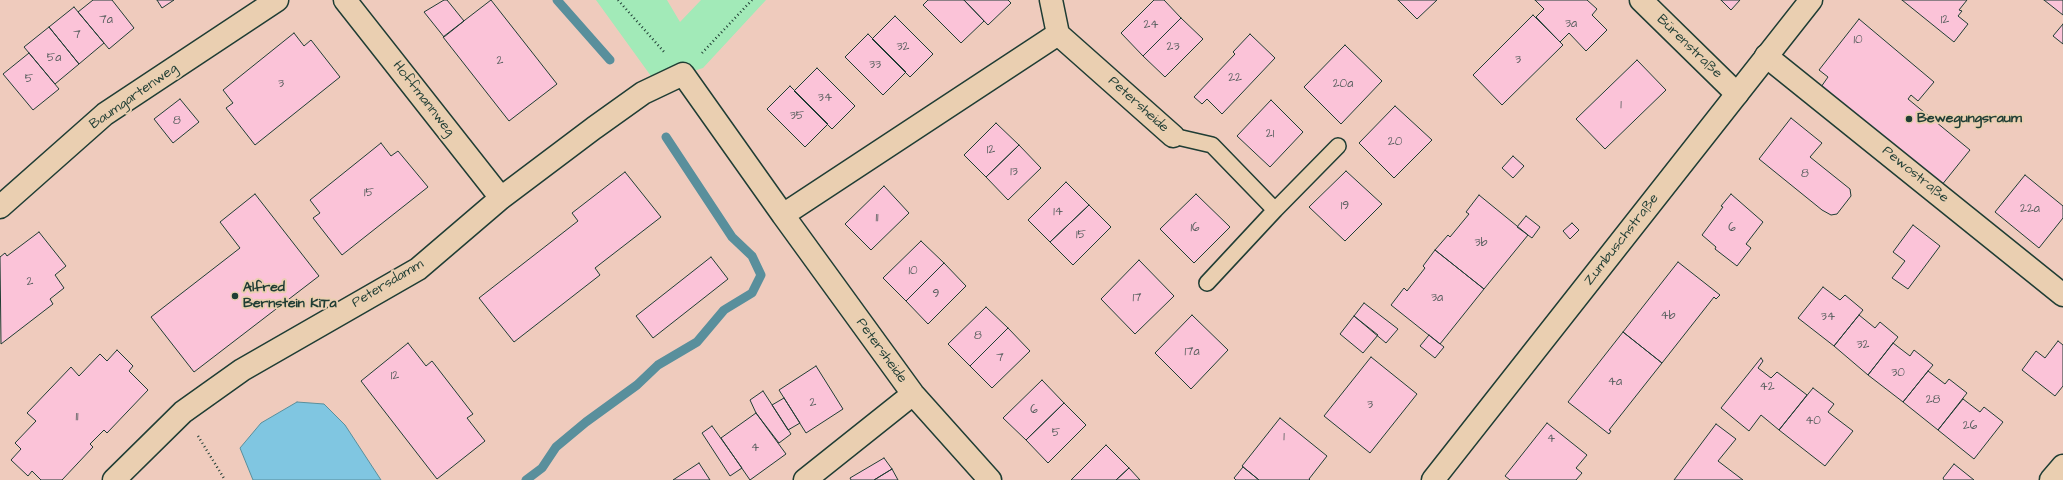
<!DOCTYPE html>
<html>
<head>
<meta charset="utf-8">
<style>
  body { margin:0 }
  canvas { display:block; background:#efcbbd }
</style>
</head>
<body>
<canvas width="2063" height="480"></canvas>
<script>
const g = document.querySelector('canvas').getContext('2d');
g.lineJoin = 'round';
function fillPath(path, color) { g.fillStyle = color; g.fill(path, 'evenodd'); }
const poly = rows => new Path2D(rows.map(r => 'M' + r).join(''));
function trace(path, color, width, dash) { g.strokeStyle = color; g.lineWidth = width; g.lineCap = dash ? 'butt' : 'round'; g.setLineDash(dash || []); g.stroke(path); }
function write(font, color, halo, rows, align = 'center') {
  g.font = font + ' "Architects Daughter",sans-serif'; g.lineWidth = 4; g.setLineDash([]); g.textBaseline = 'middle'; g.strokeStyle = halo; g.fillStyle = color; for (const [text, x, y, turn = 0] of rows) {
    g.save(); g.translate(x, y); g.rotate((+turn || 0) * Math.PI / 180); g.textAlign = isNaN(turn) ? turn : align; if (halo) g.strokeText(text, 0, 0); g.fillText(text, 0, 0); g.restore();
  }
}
fillPath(poly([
  [596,0,667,0,680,22,701,0,766,0,703,68,656,83]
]), '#a2eab8');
const water = poly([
  [297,402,324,404,345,425,381,480,253,480,240,448,261,423,297,402]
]);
fillPath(water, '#80c6e1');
trace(water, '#598f9c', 1);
trace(poly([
  [557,0,610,60],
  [526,480,542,468,556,447,586,422,637,385,658,365,697,342,724,310,752,293,761,275,752,256,732,237,666,137]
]), '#598f9c', 9);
const building = poly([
  [93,0,112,0,134,28,109,49,78,12,93,0],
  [157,0,174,0,162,8,157,0],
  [444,0,447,0,464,21,444,37,424,12,444,0],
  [491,0,557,84,509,121,443,37,491,0],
  [928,0,964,0,984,21,961,43,923,5,928,0],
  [964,0,1008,0,1011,3,988,25,964,0],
  [1154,0,1164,0,1181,18,1143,56,1121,33,1154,0],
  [1398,0,1437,0,1417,19,1398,0],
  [1535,0,1587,0,1597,9,1592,15,1607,30,1586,51,1569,33,1560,42,1536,17,1544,9,1535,0],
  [1721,0,1740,0,1731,10,1721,0],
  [1902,0,1967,0,1959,10,1962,11,1958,16,1968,24,1954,42,1902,0],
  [2044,0,2063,0,2063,15,2044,0],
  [74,7,104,43,79,64,49,27,74,7],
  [1533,15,1563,45,1502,105,1473,75,1533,15],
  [895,16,933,54,910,77,872,39,895,16],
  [1181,18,1203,39,1165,77,1143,56,1181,18],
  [1859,19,1934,82,1918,101,1911,95,1908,99,1970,150,1941,186,1821,87,1828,77,1819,70,1859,19],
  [2063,24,2063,44,2053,36,2063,24],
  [49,27,79,64,55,84,24,47,49,27],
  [294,33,304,46,311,40,340,77,255,145,226,108,233,103,223,90,294,33],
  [868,34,906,72,883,95,845,57,868,34],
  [1250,34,1275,58,1222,114,1207,99,1202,104,1194,97,1235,54,1233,52,1250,34],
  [1345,45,1382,81,1341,124,1304,87,1345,45],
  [29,53,59,89,33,110,3,74,29,53],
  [1637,60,1666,90,1605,149,1576,119,1637,60],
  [817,68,855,106,832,129,794,91,817,68],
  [790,86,828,124,805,147,767,109,790,86],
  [180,99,199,122,173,143,154,119,180,99],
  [1271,100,1303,132,1270,167,1237,136,1271,100],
  [1395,106,1432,140,1394,178,1359,143,1395,106],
  [1791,118,1822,143,1810,157,1850,189,1851,196,1837,214,1831,215,1822,210,1759,159,1791,118],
  [996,123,1019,145,986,177,964,155,996,123],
  [381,143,391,156,398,151,428,187,342,255,313,218,320,213,310,200,381,143],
  [1019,145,1041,168,1008,200,986,177,1019,145],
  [1513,156,1524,166,1513,178,1502,168,1513,156],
  [1346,171,1382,204,1345,241,1309,207,1346,171],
  [625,172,661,217,595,268,600,275,514,342,479,298,578,221,572,213,625,172],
  [2025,175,2063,206,2063,218,2039,248,1995,212,2025,175],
  [1066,182,1089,205,1050,242,1028,220,1066,182],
  [884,186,909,213,871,250,845,224,884,186],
  [255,194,319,276,194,372,151,317,240,248,220,222,255,194],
  [1196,194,1230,227,1194,263,1160,229,1196,194],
  [1731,194,1763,222,1746,244,1751,248,1737,266,1715,249,1716,247,1702,235,1723,207,1721,206,1731,194],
  [1479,195,1528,235,1484,289,1435,250,1448,235,1450,237,1469,214,1466,212,1479,195],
  [1089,205,1111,227,1073,265,1050,242,1089,205],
  [1526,216,1540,227,1532,238,1517,227,1526,216],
  [1572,223,1579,230,1570,239,1563,231,1572,223],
  [1913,225,1940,246,1908,289,1892,278,1905,261,1893,252,1913,225],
  [39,232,66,266,55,275,64,288,50,299,53,304,1,344,0,257,5,253,7,256,39,232],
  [921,241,944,263,906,301,883,278,921,241],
  [1435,250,1484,289,1440,344,1391,305,1404,288,1407,291,1425,268,1423,266,1435,250],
  [711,257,728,279,653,338,636,316,711,257],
  [1139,260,1174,296,1135,334,1101,299,1139,260],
  [1678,262,1720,295,1716,299,1714,297,1662,363,1623,332,1678,262],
  [944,263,966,286,928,324,906,301,944,263],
  [1823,287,1840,300,1845,295,1863,310,1834,346,1798,318,1823,287],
  [1364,303,1398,329,1386,343,1354,316,1364,303],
  [986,307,1008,328,970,366,948,344,986,307],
  [1192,315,1228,350,1191,389,1155,353,1192,315],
  [1859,315,1875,328,1880,322,1898,337,1868,375,1834,346,1859,315],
  [1354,316,1378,335,1363,353,1340,334,1354,316],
  [1008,328,1030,351,992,388,970,366,1008,328],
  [1623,332,1662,363,1609,430,1611,431,1609,434,1568,402,1623,332],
  [1429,335,1444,347,1435,358,1420,346,1429,335],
  [2058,341,2063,345,2063,386,2055,396,2022,370,2036,351,2045,358,2058,341],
  [408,343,426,366,432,361,473,414,467,418,485,441,437,479,361,381,408,343],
  [1893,343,1910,356,1914,350,1933,365,1903,402,1868,375,1893,343],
  [117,350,133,366,129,371,148,390,107,433,104,430,90,444,93,447,62,480,41,480,32,471,28,476,11,460,21,449,15,443,36,421,27,413,71,367,79,376,100,354,107,361,117,350],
  [1371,357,1417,394,1370,453,1324,416,1371,357],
  [1761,358,1763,361,1758,368,1771,378,1777,372,1807,395,1779,430,1761,415,1749,431,1721,408,1761,358],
  [816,366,843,409,806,433,779,390,816,366],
  [1928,371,1945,384,1949,379,1967,393,1938,430,1903,402,1928,371],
  [1042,380,1064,403,1026,440,1003,418,1042,380],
  [1813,388,1834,404,1828,412,1853,431,1825,466,1779,430,1813,388],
  [763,391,791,434,779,443,756,413,750,400,763,391],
  [784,398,800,423,788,430,772,405,784,398],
  [1963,399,1980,412,1984,407,2003,422,1974,459,1938,430,1963,399],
  [1064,403,1086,425,1048,463,1026,440,1064,403],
  [756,413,786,454,750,480,721,438,756,413],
  [1280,418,1327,456,1309,479,1310,480,1259,480,1242,466,1280,418],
  [1547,423,1587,455,1576,468,1582,473,1576,480,1510,480,1505,476,1547,423],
  [1716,424,1736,439,1718,461,1743,480,1674,480,1716,424],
  [712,426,742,468,730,476,702,433,712,426],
  [1106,445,1129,468,1116,480,1071,480,1106,445],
  [884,458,892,469,874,480,851,480,850,478,884,458],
  [699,463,710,480,673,480,699,463],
  [1954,464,1974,480,1944,480,1943,478,1954,464],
  [1243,467,1259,480,1236,480,1234,478,1243,467],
  [1129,468,1140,480,1116,480,1129,468],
  [892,469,898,480,874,480,892,469]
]);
fillPath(building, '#fbc3d8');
trace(building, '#1f3d34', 1);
const service = poly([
  [1173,136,1212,145,1275,210,1207,283],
  [1275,210,1338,146]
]);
const minor = poly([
  [345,0,501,198],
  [1051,0,1058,34,1173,136],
  [1641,0,1737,94],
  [1766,56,2063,295],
  [0,207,105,114,277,0],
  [114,480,183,412,242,370,418,269,501,198,594,128,643,93,683,74,783,215],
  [805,480,913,394],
  [990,480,913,394,783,215,1058,34],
  [2051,480,2063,466]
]);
const tertiary = poly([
  [1433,480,1811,0]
]);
trace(service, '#1f3d34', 18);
trace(minor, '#1f3d34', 25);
trace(tertiary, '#1f3d34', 25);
trace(poly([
  [618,0,665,53],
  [702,53,752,0],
  [198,436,225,480]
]), '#1f3d34', 2.5, [1, 3]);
trace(service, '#eacfb1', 15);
trace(minor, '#eacfb1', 22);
trace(tertiary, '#eacfb1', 22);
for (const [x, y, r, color] of [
  [1909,119,4,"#1f3d34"],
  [235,296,4,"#1f3d34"]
]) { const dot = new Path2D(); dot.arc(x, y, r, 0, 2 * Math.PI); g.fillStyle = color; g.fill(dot); trace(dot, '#eacfb1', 1.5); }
write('12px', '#565e5d', null, [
  ["7a",106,20],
  ["12",1945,20],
  ["3a",1571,24],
  ["24",1151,25],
  ["7",77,35],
  ["10",1858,40],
  ["32",903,47],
  ["23",1173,47],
  ["5a",54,58],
  ["3",1518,60],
  ["2",500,61],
  ["33",875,65],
  ["22",1235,78],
  ["5",29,79],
  ["3",281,84],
  ["20a",1343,84],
  ["34",825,98],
  ["1",1621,105],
  ["35",797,116],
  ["8",177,121],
  ["21",1270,134],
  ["20",1395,142],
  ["12",991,150],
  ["13",1014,172],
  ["8",1805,174],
  ["15",369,193],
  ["19",1345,206],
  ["22a",2030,209],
  ["14",1058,212],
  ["11",877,218],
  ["16",1195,228],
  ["6",1732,228],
  ["15",1081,235],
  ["3b",1481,243],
  ["10",913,271],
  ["2",30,282],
  ["9",936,294],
  ["17",1137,298],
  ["3a",1437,298],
  ["4b",1668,316],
  ["34",1828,317],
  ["8",978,336],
  ["32",1863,345],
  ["17a",1192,352],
  ["7",1000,358],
  ["30",1898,373],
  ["12",395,376],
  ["4a",1615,382],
  ["42",1767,387],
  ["28",1933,400],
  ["2",813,403],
  ["3",1370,405],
  ["6",1034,410],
  ["11",77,417],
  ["40",1813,421],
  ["26",1970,426],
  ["5",1056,433],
  ["1",1284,437],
  ["4",1551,439],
  ["4",755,448]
]);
write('14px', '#1f3d34', '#eacfb1', [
  ["Bürenstraße",1689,47,44],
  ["Baumgartenweg",134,97,-35],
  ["Hoffmannweg",423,99,52],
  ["Petersheide",1138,105,42],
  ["Pewostraße",1915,175,39],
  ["Zumbuschstraße",1622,240,-52],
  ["Petersdamm",388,284,-31],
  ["Petersheide",881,351,54]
]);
write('bold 14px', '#1f3d34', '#eacfb1', [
  ["Bewegungsraum",1917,119],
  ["Alfred",243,288],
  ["Bernstein KiTa",243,304]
], 'left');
</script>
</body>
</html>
